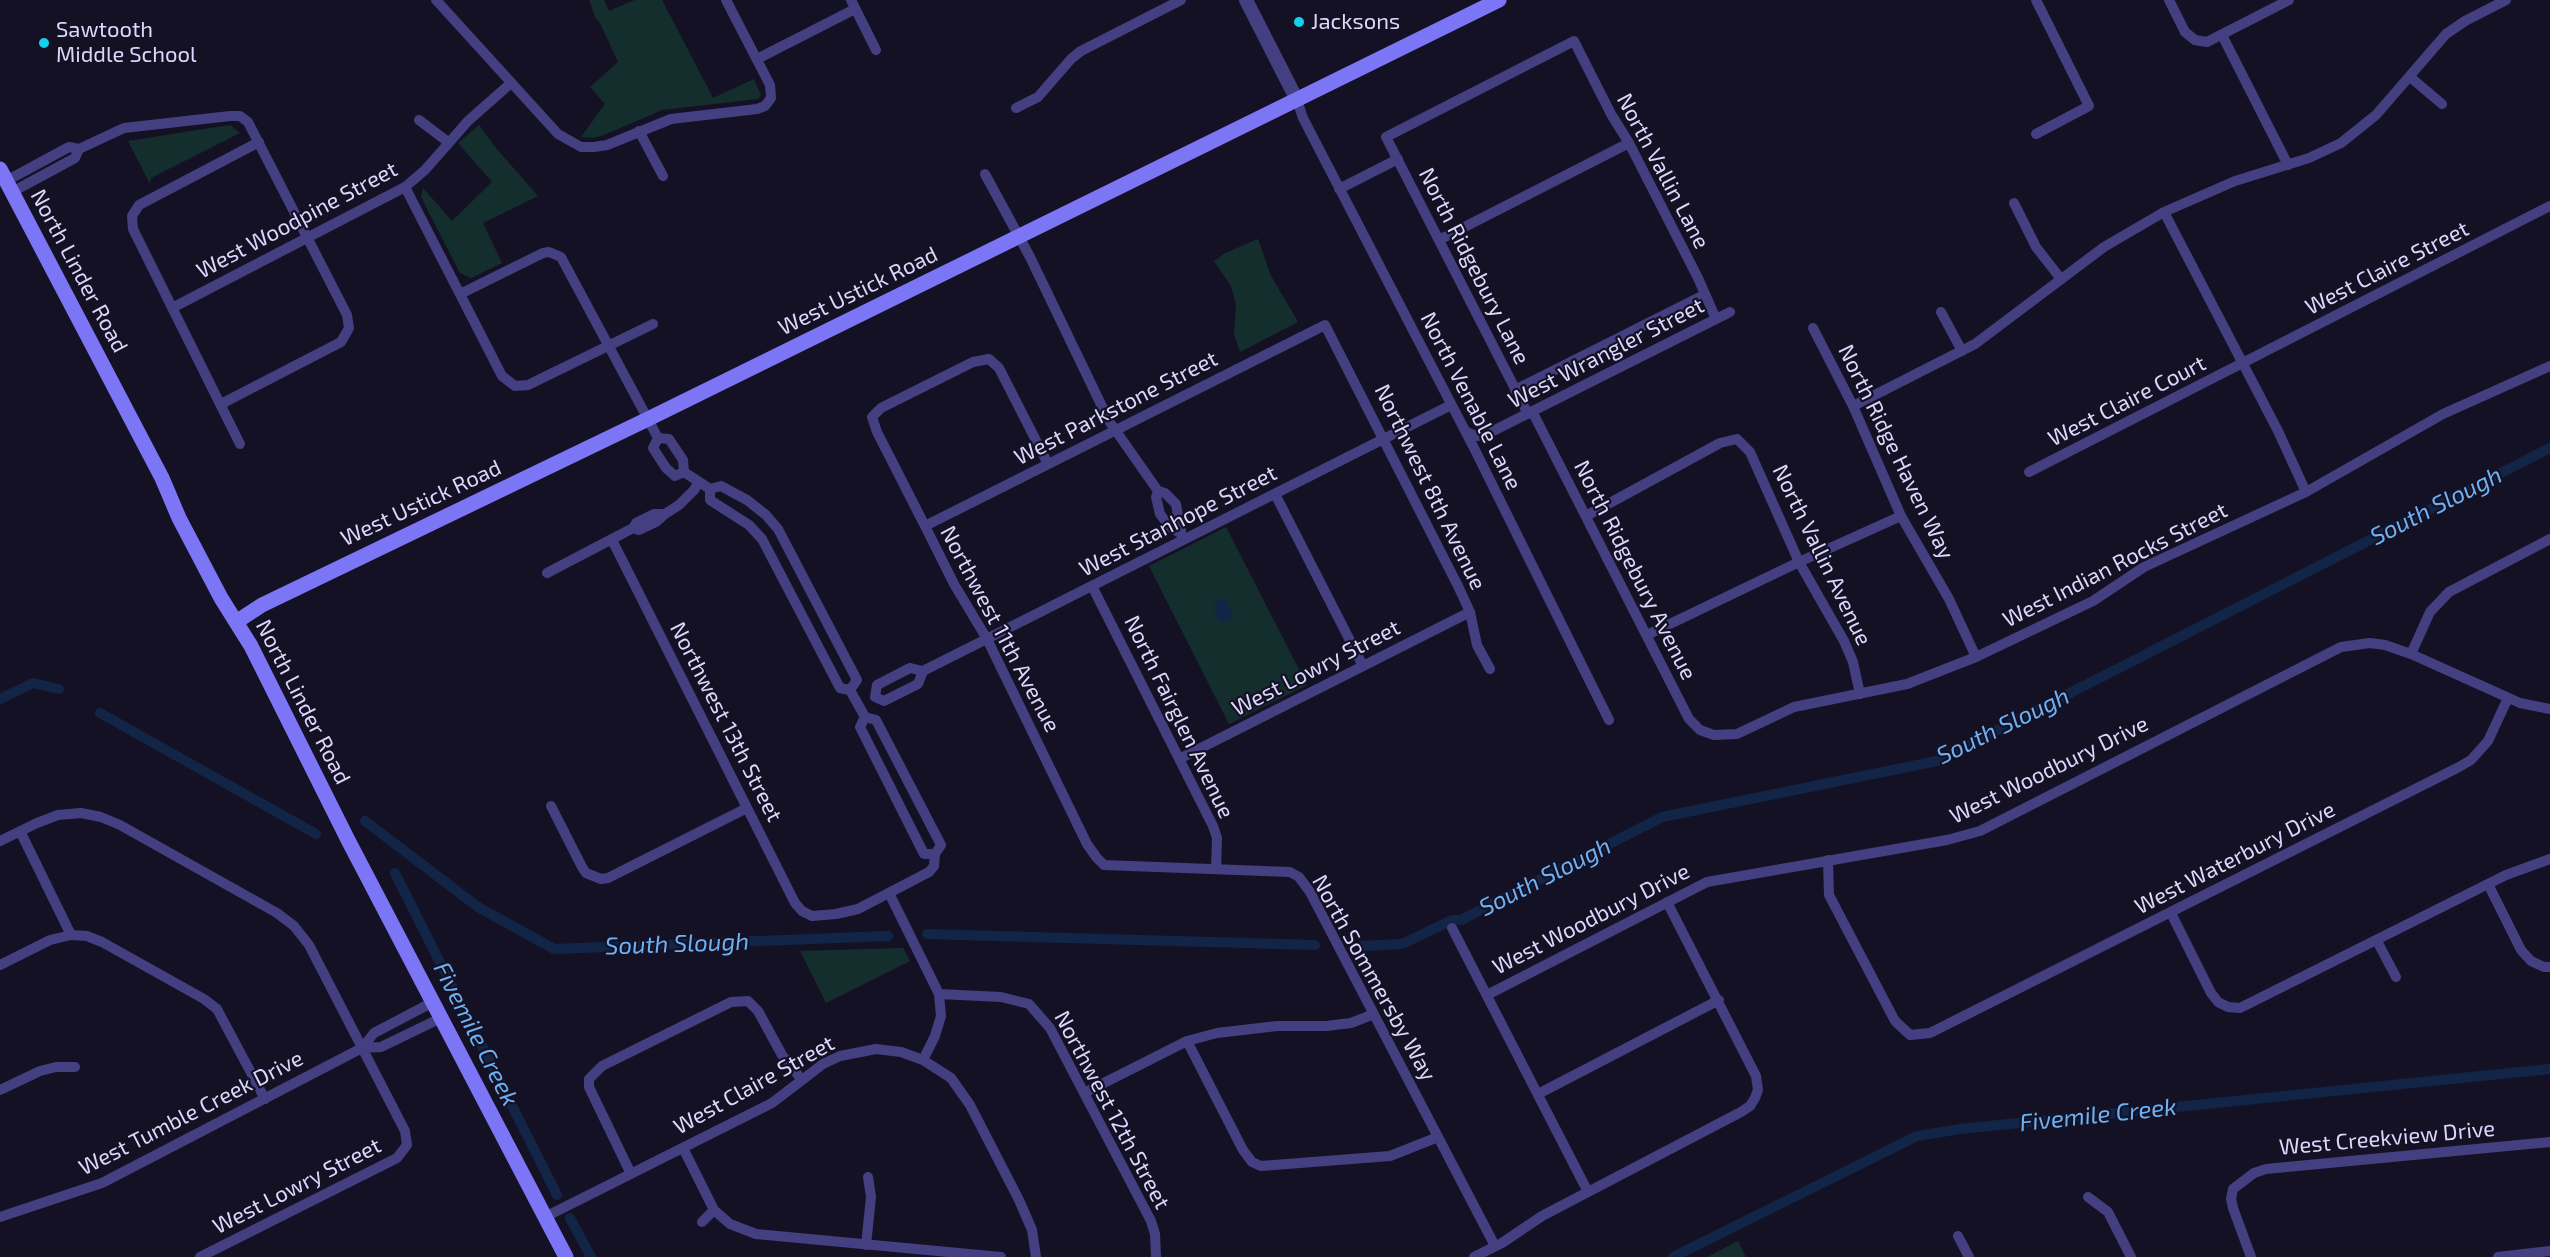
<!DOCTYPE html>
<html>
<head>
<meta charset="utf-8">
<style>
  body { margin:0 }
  canvas { display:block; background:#151124 }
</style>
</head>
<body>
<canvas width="2550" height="1257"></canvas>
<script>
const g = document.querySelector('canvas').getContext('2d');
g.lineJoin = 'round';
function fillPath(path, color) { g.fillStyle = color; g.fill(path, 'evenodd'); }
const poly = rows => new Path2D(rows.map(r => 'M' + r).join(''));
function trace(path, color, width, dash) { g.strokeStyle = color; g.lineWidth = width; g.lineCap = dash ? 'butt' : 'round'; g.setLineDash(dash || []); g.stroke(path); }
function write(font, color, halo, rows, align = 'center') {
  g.font = font + ' "Exo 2",sans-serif'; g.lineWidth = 4.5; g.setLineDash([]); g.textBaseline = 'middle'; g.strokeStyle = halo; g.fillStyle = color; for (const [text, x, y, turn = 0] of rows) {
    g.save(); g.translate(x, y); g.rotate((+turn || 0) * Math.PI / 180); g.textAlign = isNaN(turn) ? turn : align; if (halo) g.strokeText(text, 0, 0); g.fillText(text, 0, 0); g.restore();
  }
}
fillPath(poly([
  [589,0,604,0,609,11,635,0,662,0,713,98,754,79,761,95,758,99,662,110,604,135,593,138,581,137,605,104,590,87,618,62,600,23,595,17],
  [230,125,240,133,151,178,150,184,128,141],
  [479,125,496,148,538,196,483,223,502,263,471,278,460,273,421,197,423,188,452,221,492,182,458,143],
  [1258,239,1271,276,1298,322,1240,352,1234,334,1236,304,1231,286,1214,261,1225,253],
  [1226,527,1307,685,1229,724,1149,566],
  [903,948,910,961,826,1003,800,951],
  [1738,1241,1746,1257,1707,1257]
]), '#142e2e');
fillPath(poly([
  [1224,598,1234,617,1222,623,1219,617,1216,619,1213,614,1217,612,1213,604]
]), '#122547');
trace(poly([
  [0,699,33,683,59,689],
  [100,713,316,834],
  [365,821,478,907,554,949,888,936],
  [395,873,557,1195],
  [927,934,1315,945],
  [1361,946,1402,944,1452,920,1461,920,1662,817,1937,761,2550,448],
  [570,1218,591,1257],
  [1673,1257,1917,1136,1960,1129,2550,1069]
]), '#122547', 10);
trace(poly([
  [436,0,558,134,581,147,594,147,607,145,671,119,757,109,765,106,771,98,770,85,726,0],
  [851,0,876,50],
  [2169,0,2185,32,2195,40,2207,42,2289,0],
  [2222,35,2288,165],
  [757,59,855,9],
  [2410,77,2442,104],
  [1297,100,1303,118,1474,448,1609,720],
  [1016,108,1038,97,1071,59,1081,51,1181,0],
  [419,120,448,142],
  [639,131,663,176],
  [2036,134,2089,106,2036,0],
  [985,174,1030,257,1109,421,1158,491,1156,497,1160,514,1170,527,1180,533],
  [6,181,69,147,79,149,124,128,230,116,240,116,248,122,347,315,349,328,341,342,221,404],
  [405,187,502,376,515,386,528,385,653,324],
  [1339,189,1398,159],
  [12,192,75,158,79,149],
  [2014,203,2036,247,2061,279],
  [2164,212,2278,431,2306,492],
  [1439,240,1629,143],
  [460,294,543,253,549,252,561,257,658,438],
  [172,308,405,187,425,170,468,121,511,83],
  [1941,312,1962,351],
  [1813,328,1853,406,1901,516,1949,599,1976,657],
  [1515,390,1704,295],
  [1853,406,1975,344,2104,247,2164,212,2235,181,2309,158,2341,143,2376,115,2446,34,2465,21,2506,0],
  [1532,411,1689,719,1700,730,1714,735,1737,734,1794,707,1907,684,1976,657,2093,601,2144,567,2306,492,2443,414,2550,366],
  [1528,414,1386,137,1574,41,1611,114,1629,143,1698,278,1716,319],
  [1466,432,1476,436,1485,435,1730,312],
  [658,438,669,439,683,460,684,472,710,489],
  [658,438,653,448,666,468,675,476,684,472],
  [240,444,133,229,132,216,139,205,259,142],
  [1048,464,999,368,989,359,973,362,881,408,872,417,877,432,925,526,954,584,987,639,1087,844,1097,858,1104,865,1290,872,1299,877,1310,892,1495,1246],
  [2029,472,2550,206],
  [710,489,721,486,747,500,766,515,778,529,857,680,850,690],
  [710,489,710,500,749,525,762,539,840,688,850,690],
  [1158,491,1165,493,1176,504,1182,537],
  [1275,494,1363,666],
  [654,514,665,514,656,522,639,530,633,528,636,523,654,514],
  [665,514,679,505,694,490,699,482],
  [1586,516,1720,443,1737,439,1750,452,1799,562,1844,641,1853,662,1860,694],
  [925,526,1325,325,1458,586,1470,612,1477,645,1490,669],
  [612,540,795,903,802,911,812,916,836,914,858,909,929,872,934,866,935,854],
  [547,573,633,528],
  [1092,586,1213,826,1217,838,1216,869],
  [1647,635,1799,562,1901,516],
  [2411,654,2520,703,2550,709],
  [910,668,923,671,918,684,884,701,875,697,877,685,910,668],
  [923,671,1451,405],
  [850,690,865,717],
  [865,717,876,720,941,845,935,854,924,854,860,727,865,717],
  [1179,759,1470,612],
  [551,806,582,867,586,873,601,879,608,878,747,808],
  [20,831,71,935],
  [0,841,37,823,58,815,81,813,101,817,120,825,277,913,294,926,309,945,405,1131,407,1145,397,1158,200,1257],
  [1828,860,1829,895,1895,1021,1910,1035,1930,1033,2459,767,2471,760,2488,741,2508,698],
  [2488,884,2521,950,2531,961,2544,967,2550,967],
  [889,893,939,994,941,1016,935,1036,923,1060],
  [2171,913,2211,993,2218,1002,2228,1007,2240,1008,2506,875,2550,859],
  [1452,928,1588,1192],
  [2377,941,2396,977],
  [0,965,50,940,71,935,87,936,102,942,204,999,217,1009,265,1099],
  [939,994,1001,997,1029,1004,1050,1028,1151,1221,1155,1234,1156,1257],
  [1487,995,1707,882,1947,840,1980,831,2341,647,2370,643,2385,645,2411,654,2430,612,2449,592,2550,539],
  [433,1002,374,1033,362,1048,381,1047,441,1018],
  [1187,1041,1243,1150,1252,1162,1261,1166,1390,1156,1438,1137],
  [0,1090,40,1071,56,1067,75,1067],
  [1084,1093,1187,1041,1217,1033,1277,1026,1326,1026,1351,1023,1374,1014],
  [1538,1094,1719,1000],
  [683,1148,714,1210,730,1224,756,1234,1001,1257],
  [631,1174,589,1087,589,1079,602,1066,731,1002,748,1001,758,1011,782,1055,802,1080],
  [2088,1197,2108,1212,2131,1257],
  [0,1217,102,1183,362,1048],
  [545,1217,772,1103,823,1064,840,1056,876,1049,901,1052,923,1060,951,1078,970,1105,1019,1200,1032,1230,1036,1257],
  [702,1222,714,1210],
  [1958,1236,1969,1257],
  [866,1245,871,1197,868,1177],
  [1474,1257,1502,1243,1542,1216,1741,1112,1750,1106,1755,1098,1758,1090,1756,1076,1667,902],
  [2251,1257,2233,1208,2231,1199,2233,1189,2254,1173,2266,1169,2550,1142],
  [2498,1257,2550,1251]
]), '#443f80', 10);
trace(poly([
  [1246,0,1297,100]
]), '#443f80', 14);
trace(poly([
  [0,169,162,478,179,518,221,598,251,646,348,840,566,1257],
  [236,622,262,605,648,419,1499,0]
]), '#7c75f5', 15);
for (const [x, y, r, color] of [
  [1299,22,6,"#12d1ed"],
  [44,43,6,"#12d1ed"]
]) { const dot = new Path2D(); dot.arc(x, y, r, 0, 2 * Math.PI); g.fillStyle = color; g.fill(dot); trace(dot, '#151124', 2); }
write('22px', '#dcd7fc', '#151124', [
  ["Jacksons",1311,22],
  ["Sawtooth",56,30],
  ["Middle School",56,55]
], 'left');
write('22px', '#dcd7fc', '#151124', [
  ["North Vallin Lane",1663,171,62],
  ["West Woodpine Street",297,220,-28],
  ["North Ridgebury Lane",1474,266,63],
  ["West Claire Street",2387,268,-27],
  ["North Linder Road",79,271,62],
  ["West Ustick Road",858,291,-26],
  ["West Wrangler Street",1606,353,-27],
  ["North Venable Lane",1471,401,63],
  ["West Claire Court",2127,401,-27],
  ["West Parkstone Street",1116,408,-27],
  ["North Ridge Haven Way",1896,452,64],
  ["Northwest 8th Avenue",1430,487,64],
  ["West Ustick Road",421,503,-25],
  ["West Stanhope Street",1178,521,-27],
  ["North Vallin Avenue",1822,555,64],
  ["West Indian Rocks Street",2115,565,-27],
  ["North Ridgebury Avenue",1635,570,63],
  ["Northwest 11th Avenue",1000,629,62],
  ["West Lowry Street",1316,668,-27],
  ["North Linder Road",303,702,63],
  ["North Fairglen Avenue",1179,717,64],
  ["Northwest 13th Street",726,722,63],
  ["West Woodbury Drive",2049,770,-26],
  ["West Waterbury Drive",2235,858,-27],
  ["West Woodbury Drive",1591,919,-27],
  ["North Sommersby Way",1374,978,61],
  ["West Claire Street",754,1085,-29],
  ["Northwest 12th Street",1112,1110,62],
  ["West Tumble Creek Drive",191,1113,-27],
  ["West Creekview Drive",2387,1138,-5],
  ["West Lowry Street",297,1186,-27]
]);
write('italic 24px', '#6db1f4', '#151124', [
  ["South Slough",2436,506,-27],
  ["South Slough",2003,726,-26],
  ["South Slough",1545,877,-27],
  ["South Slough",677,944,-2],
  ["Fivemile Creek",476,1034,63],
  ["Fivemile Creek",2098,1115,-6]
]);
</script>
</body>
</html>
